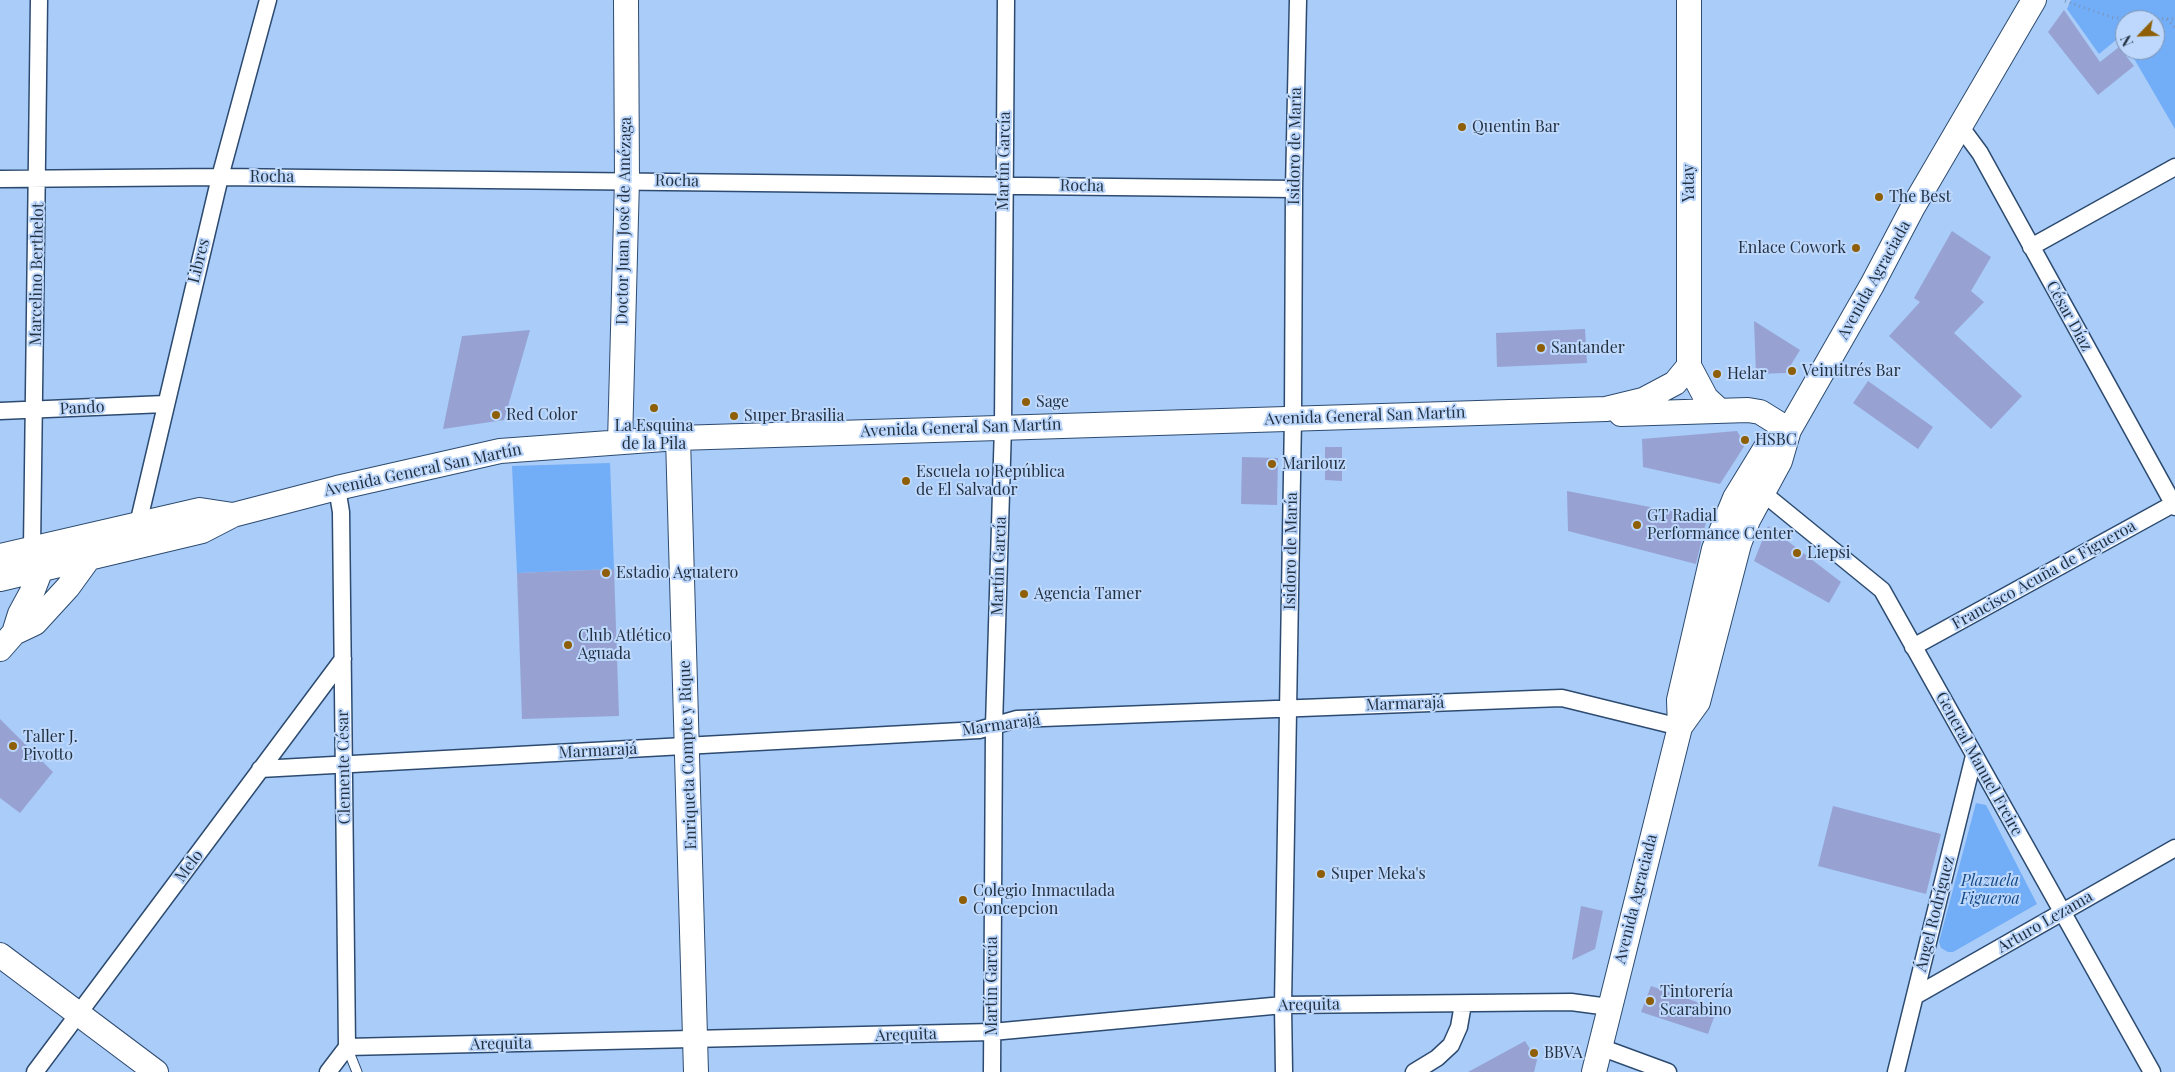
<!DOCTYPE html>
<html>
<head>
<meta charset="utf-8">
<style>
  body { margin:0 }
  #map { position:relative; width:2175px; height:1072px; overflow:hidden; background:#a9ccf8; font-family:"Playfair Display",serif }
  canvas { display:block }
  .north { position:absolute; left:2115px; top:10px; width:50px; height:50px; box-sizing:border-box; background:#bdd8fc; border:1px solid #7f95b2; border-radius:50%; rotate:246deg; font-size:14px; font-weight:700; line-height:20px; text-align:center; color:#233142 }
  .north::after { content:''; display:block; margin:auto; width:18px; height:22px; background:#8e5f07; clip-path:polygon(50% 0,100% 100%,50% 72%,0 100%) }
</style>
</head>
<body>
<div id="map">
<canvas width="2175" height="1072"></canvas>
<div class="north">N</div>
</div>
<script>
const g = document.querySelector('canvas').getContext('2d');
g.lineJoin = 'round';
function fillPath(path, color) { g.fillStyle = color; g.fill(path, 'evenodd'); }
const poly = rows => new Path2D(rows.map(r => 'M' + r).join(''));
function trace(path, color, width, dash) { g.strokeStyle = color; g.lineWidth = width; g.lineCap = dash ? 'butt' : 'round'; g.setLineDash(dash || []); g.stroke(path); }
function write(font, color, halo, rows, align = 'center') {
  g.font = font + ' "Playfair Display",serif'; g.lineWidth = 4; g.setLineDash([]); g.textBaseline = 'middle'; g.strokeStyle = halo; g.fillStyle = color; for (const [text, x, y, turn = 0] of rows) {
    g.save(); g.translate(x, y); g.rotate((+turn || 0) * Math.PI / 180); g.textAlign = isNaN(turn) ? turn : align; if (halo) g.strokeText(text, 0, 0); g.fillText(text, 0, 0); g.restore();
  }
}
fillPath(poly([
  [2071,0,2175,0,2175,129,2129,50,2155,50,2155,20,2125,20,2125,43,2121,36,2099,54,2067,9],
  [610,463,614,569,517,573,512,466],
  [1976,803,1986,805,2037,904,1953,952,1948,952,1941,948,1939,942]
]), '#72adf7');
fillPath(poly([
  [2064,10,2100,62,2119,47,2134,66,2098,95,2048,32],
  [1952,231,1991,257,1971,291,1984,302,1954,333,2022,396,1991,429,1889,336,1920,302,1914,298],
  [1754,321,1800,350,1786,373,1756,374],
  [1585,329,1587,363,1497,367,1496,333],
  [530,330,504,420,443,429,462,336],
  [1868,381,1933,427,1918,449,1853,403],
  [1737,431,1745,445,1720,484,1643,467,1642,439],
  [1325,447,1342,447,1342,481,1325,480],
  [1242,457,1278,458,1277,505,1241,504],
  [1567,491,1707,518,1696,564,1568,531],
  [1768,526,1841,582,1829,603,1754,561],
  [614,569,619,716,522,719,517,573],
  [0,719,53,772,20,813,0,798],
  [1833,806,1941,834,1926,894,1818,866],
  [1581,906,1603,911,1595,949,1572,960],
  [1651,986,1717,1009,1708,1034,1641,1012],
  [1525,1041,1537,1060,1534,1072,1468,1072]
]), '#97a2d3');
const lane = poly([
  [347,1047,357,1072]
]);
const street = poly([
  [1960,126,1980,153,2175,507],
  [0,179,220,177,1294,189],
  [2031,247,2175,167],
  [0,411,165,404],
  [1763,493,1882,590,2152,1072],
  [138,524,220,177,268,0],
  [32,549,39,0],
  [1913,647,2175,503],
  [260,769,979,730,1017,719,1534,699,1562,698,1680,727],
  [1915,996,2175,848],
  [347,1047,992,1032,1283,1005,1571,1002,1609,1007],
  [1600,1047,1668,1072],
  [35,1072,343,659],
  [328,1072,347,1047,341,512,337,488],
  [992,1072,994,726,1003,426,1006,0],
  [1284,1072,1283,1005,1293,417,1294,189,1298,0],
  [1414,1072,1437,1058,1451,1045,1459,1027,1463,1004],
  [1896,1072,1974,756]
]);
const secondary = poly([
  [1689,366,1706,398,1719,410],
  [1621,414,1748,410,1760,412,1789,430],
  [678,438,696,1072],
  [620,442,627,180,626,0],
  [0,556,200,510,233,515],
  [0,579,202,531,233,515,337,488,500,451,678,438,1606,409,1643,400,1675,383,1689,366,1689,0],
  [14,633,20,614,33,590,45,559],
  [0,649,14,633,35,623,68,587,89,558],
  [1680,727,1698,702,1739,544,1748,520,1780,461,1789,430,1872,285,1913,207,2034,0],
  [0,955,156,1072],
  [1594,1072,1680,727,1679,700,1714,549,1735,498,1765,449,1789,430]
]);
trace(lane, '#2d4b70', 11);
trace(street, '#2d4b70', 19);
trace(secondary, '#2d4b70', 26);
trace(poly([
  [2065,1,2114,18,2175,19],
  [2167,19,2175,28]
]), '#7b96b9', 3, [1, 4]);
trace(lane, '#fff', 9);
trace(street, '#fff', 16);
trace(secondary, '#fff', 24);
for (const [x, y, r, color] of [
  [1462,127,5,"#8e5f07"],
  [1879,197,5,"#8e5f07"],
  [1856,248,5,"#8e5f07"],
  [1541,348,5,"#8e5f07"],
  [1792,371,5,"#8e5f07"],
  [1717,374,5,"#8e5f07"],
  [1026,402,5,"#8e5f07"],
  [654,408,5,"#8e5f07"],
  [496,415,5,"#8e5f07"],
  [734,416,5,"#8e5f07"],
  [1745,440,5,"#8e5f07"],
  [1272,464,5,"#8e5f07"],
  [906,481,5,"#8e5f07"],
  [1637,525,5,"#8e5f07"],
  [1797,553,5,"#8e5f07"],
  [606,573,5,"#8e5f07"],
  [1024,594,5,"#8e5f07"],
  [568,645,5,"#8e5f07"],
  [13,746,5,"#8e5f07"],
  [1321,874,5,"#8e5f07"],
  [963,900,5,"#8e5f07"],
  [1650,1001,5,"#8e5f07"],
  [1534,1053,5,"#8e5f07"]
]) { const dot = new Path2D(); dot.arc(x, y, r, 0, 2 * Math.PI); g.fillStyle = color; g.fill(dot); trace(dot, '#bdd8fc', 2); }
write('16px', '#233142', '#bdd8fc', [
  ["Quentin Bar",1472,127],
  ["The Best",1889,197],
  ["Enlace Cowork",1846,248,"right"],
  ["Santander",1551,348],
  ["Veintitrés Bar",1802,371],
  ["Helar",1727,374],
  ["Sage",1036,402],
  ["Red Color",506,415],
  ["Super Brasilia",744,416],
  ["La Esquina",654,426,"center"],
  ["de la Pila",654,444,"center"],
  ["HSBC",1755,440],
  ["Marilouz",1282,464],
  ["Escuela 10 República",916,472],
  ["de El Salvador",916,490],
  ["GT Radial",1647,516],
  ["Performance Center",1647,534],
  ["Liepsi",1807,553],
  ["Estadio Aguatero",616,573],
  ["Agencia Tamer",1034,594],
  ["Club Atlético",578,636],
  ["Aguada",578,654],
  ["Taller J.",23,737],
  ["Pivotto",23,755],
  ["Super Meka's",1331,874],
  ["Colegio Inmaculada",973,891],
  ["Concepcion",973,909],
  ["Tintorería",1660,992],
  ["Scarabino",1660,1010],
  ["BBVA",1544,1053]
], 'left');
write('16px', '#233142', '#bdd8fc', [
  ["Isidoro de María",1295,146,-89],
  ["Martín García",1004,161,-89],
  ["Rocha",272,177],
  ["Rocha",677,181,1],
  ["Yatay",1689,183,-90],
  ["Rocha",1082,186,1],
  ["Doctor Juan José de Amézaga",624,221,-89],
  ["Libres",199,261,-76],
  ["Marcelino Berthelot",37,274,-89],
  ["Avenida Agraciada",1874,280,-61],
  ["César Díaz",2069,316,61],
  ["Pando",82,408,-3],
  ["Avenida General San Martín",1365,416,-2],
  ["Avenida General San Martín",961,428,-2],
  ["Avenida General San Martín",423,470,-12],
  ["Isidoro de María",1291,551,-89],
  ["Martín García",999,566,-88],
  ["Francisco Acuña de Figueroa",2044,575,-29],
  ["Marmarajá",1405,704,-2],
  ["Marmarajá",1001,725,-8],
  ["Marmarajá",598,751,-3],
  ["Enriqueta Compte y Rique",688,755,-92],
  ["General Manuel Freire",1979,764,61],
  ["Clemente César",344,767,-91],
  ["Melo",189,866,-53],
  ["Avenida Agraciada",1636,899,-76],
  ["Ángel Rodríguez",1935,914,-76],
  ["Arturo Lezama",2045,922,-30],
  ["Martín García",992,986,-90],
  ["Arequita",1309,1005,-1],
  ["Arequita",906,1035,-2],
  ["Arequita",501,1044,-1]
]);
write('italic 16px', '#134885', '#bdd8fc', [
  ["Plazuela",1990,881],
  ["Figueroa",1990,899]
]);
</script>
</body>
</html>
